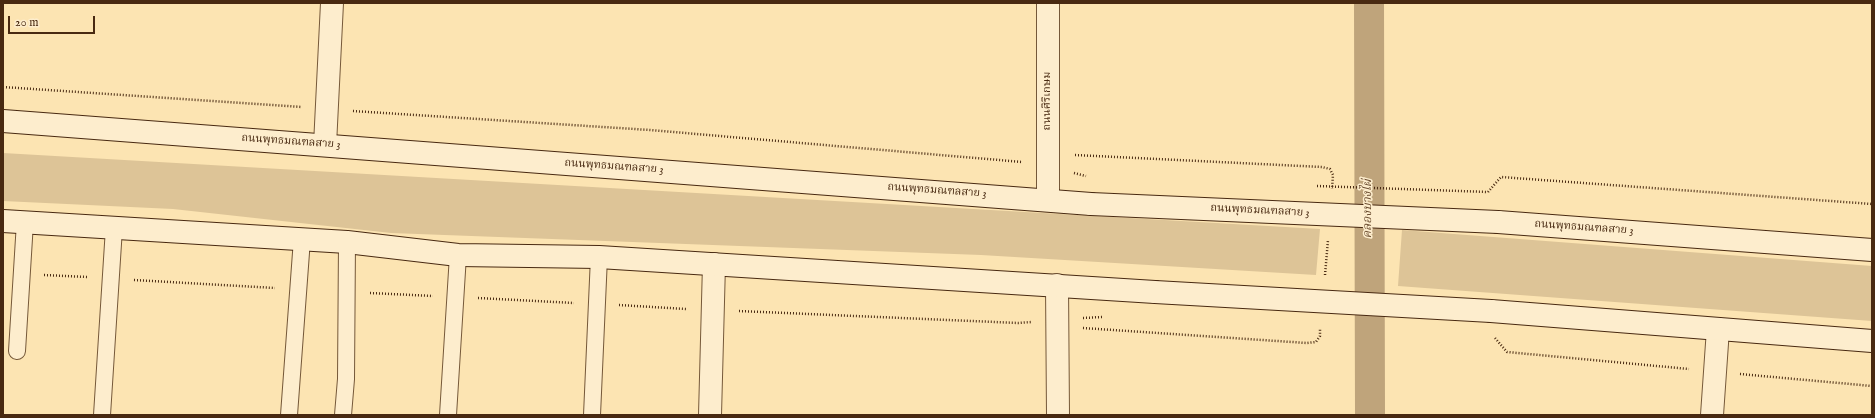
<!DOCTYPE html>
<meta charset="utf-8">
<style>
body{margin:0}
#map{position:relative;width:1875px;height:418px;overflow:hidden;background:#fce4b2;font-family:"IM FELL English",serif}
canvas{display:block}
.frame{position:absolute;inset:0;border:4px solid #482911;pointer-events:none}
.scale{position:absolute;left:8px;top:16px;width:87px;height:18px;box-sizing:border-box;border:2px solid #482911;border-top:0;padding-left:5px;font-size:12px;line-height:14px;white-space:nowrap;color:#482911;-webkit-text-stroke:3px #fdedcd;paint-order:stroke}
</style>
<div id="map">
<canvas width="1875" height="418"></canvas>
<div class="frame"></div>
<div class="scale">20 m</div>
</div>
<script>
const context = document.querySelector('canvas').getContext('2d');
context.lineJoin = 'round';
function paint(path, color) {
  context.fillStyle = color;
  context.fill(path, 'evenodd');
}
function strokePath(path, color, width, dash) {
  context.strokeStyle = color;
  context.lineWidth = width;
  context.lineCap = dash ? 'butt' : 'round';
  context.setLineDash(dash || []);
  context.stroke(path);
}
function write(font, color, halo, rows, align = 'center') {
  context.font = font + ' "IM FELL English","Noto Serif Thai",serif';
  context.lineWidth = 3;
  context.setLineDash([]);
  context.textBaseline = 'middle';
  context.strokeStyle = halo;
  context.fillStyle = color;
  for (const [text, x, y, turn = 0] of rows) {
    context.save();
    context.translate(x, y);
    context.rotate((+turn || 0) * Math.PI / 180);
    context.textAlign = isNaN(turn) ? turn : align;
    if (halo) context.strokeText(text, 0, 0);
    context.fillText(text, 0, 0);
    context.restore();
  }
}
paint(new Path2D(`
 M3,153l1317,76 -4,46 -335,-20 -590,-22 -218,-24 -170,-8z
 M1402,230l470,36v55l-474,-35z`), '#ddc497');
strokePath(new Path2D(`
 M1369,3l1,412`), '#bfa47b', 30);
const lane = new Path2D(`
 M17,351l8,-129
 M102,415l12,-187
 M289,415l13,-176
 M343,415l3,-36 1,-137
 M448,415l10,-160
 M592,415l7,-158`);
const street = new Path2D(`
 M325,145l7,-142
 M1048,199v-196
 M1057,285l1,130
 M710,415l4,-151
 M1712,415l6,-86`);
const secondary = new Path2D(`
 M3,121l1088,83
 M3,221l344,21 111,13 141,2 556,35
 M1498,222l374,28
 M1491,311l381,30`);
strokePath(lane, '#755839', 18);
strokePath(street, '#755839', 24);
strokePath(secondary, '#482911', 24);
strokePath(new Path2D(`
 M3,87l299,20
 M353,111l297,19 372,32
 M1075,155l247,12 8,2 3,6 -1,14
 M1074,173l12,3
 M1488,192l13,-15 371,27
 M44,275l43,2
 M1325,275l3,-35
 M134,280l141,8
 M370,293l63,3
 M478,298l96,5
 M619,305l67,4
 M739,311l279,12 14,-1
 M1083,318l19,-1
 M1083,328l224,15 9,-1 4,-6v-8
 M1495,338l12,14 182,17
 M1740,374l132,12`), '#482911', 2.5, [1, 2]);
strokePath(lane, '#fdedcd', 16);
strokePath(street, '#fdedcd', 22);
strokePath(secondary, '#fdedcd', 22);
const secondaryBridge = new Path2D(`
 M1091,204l407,18
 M1155,292l336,19`);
strokePath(secondaryBridge, '#482911', 24, []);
strokePath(new Path2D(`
 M1317,186l171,6`), '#482911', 2.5, [1, 2]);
strokePath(secondaryBridge, '#fdedcd', 22);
write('11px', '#482911', '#fdedcd', [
 ["ถนนศิริเกษม",1048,101,-90],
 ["ถนนพุทธมณฑลสาย 3",291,142,4],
 ["ถนนพุทธมณฑลสาย 3",614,167,4],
 ["ถนนพุทธมณฑลสาย 3",937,191,4],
 ["ถนนพุทธมณฑลสาย 3",1260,211,3],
 ["ถนนพุทธมณฑลสาย 3",1584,228,4]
]);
write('italic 12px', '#6c4e31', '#fdedcd', [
 ["คลองบางไผ่",1369,209,-90]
]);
</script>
